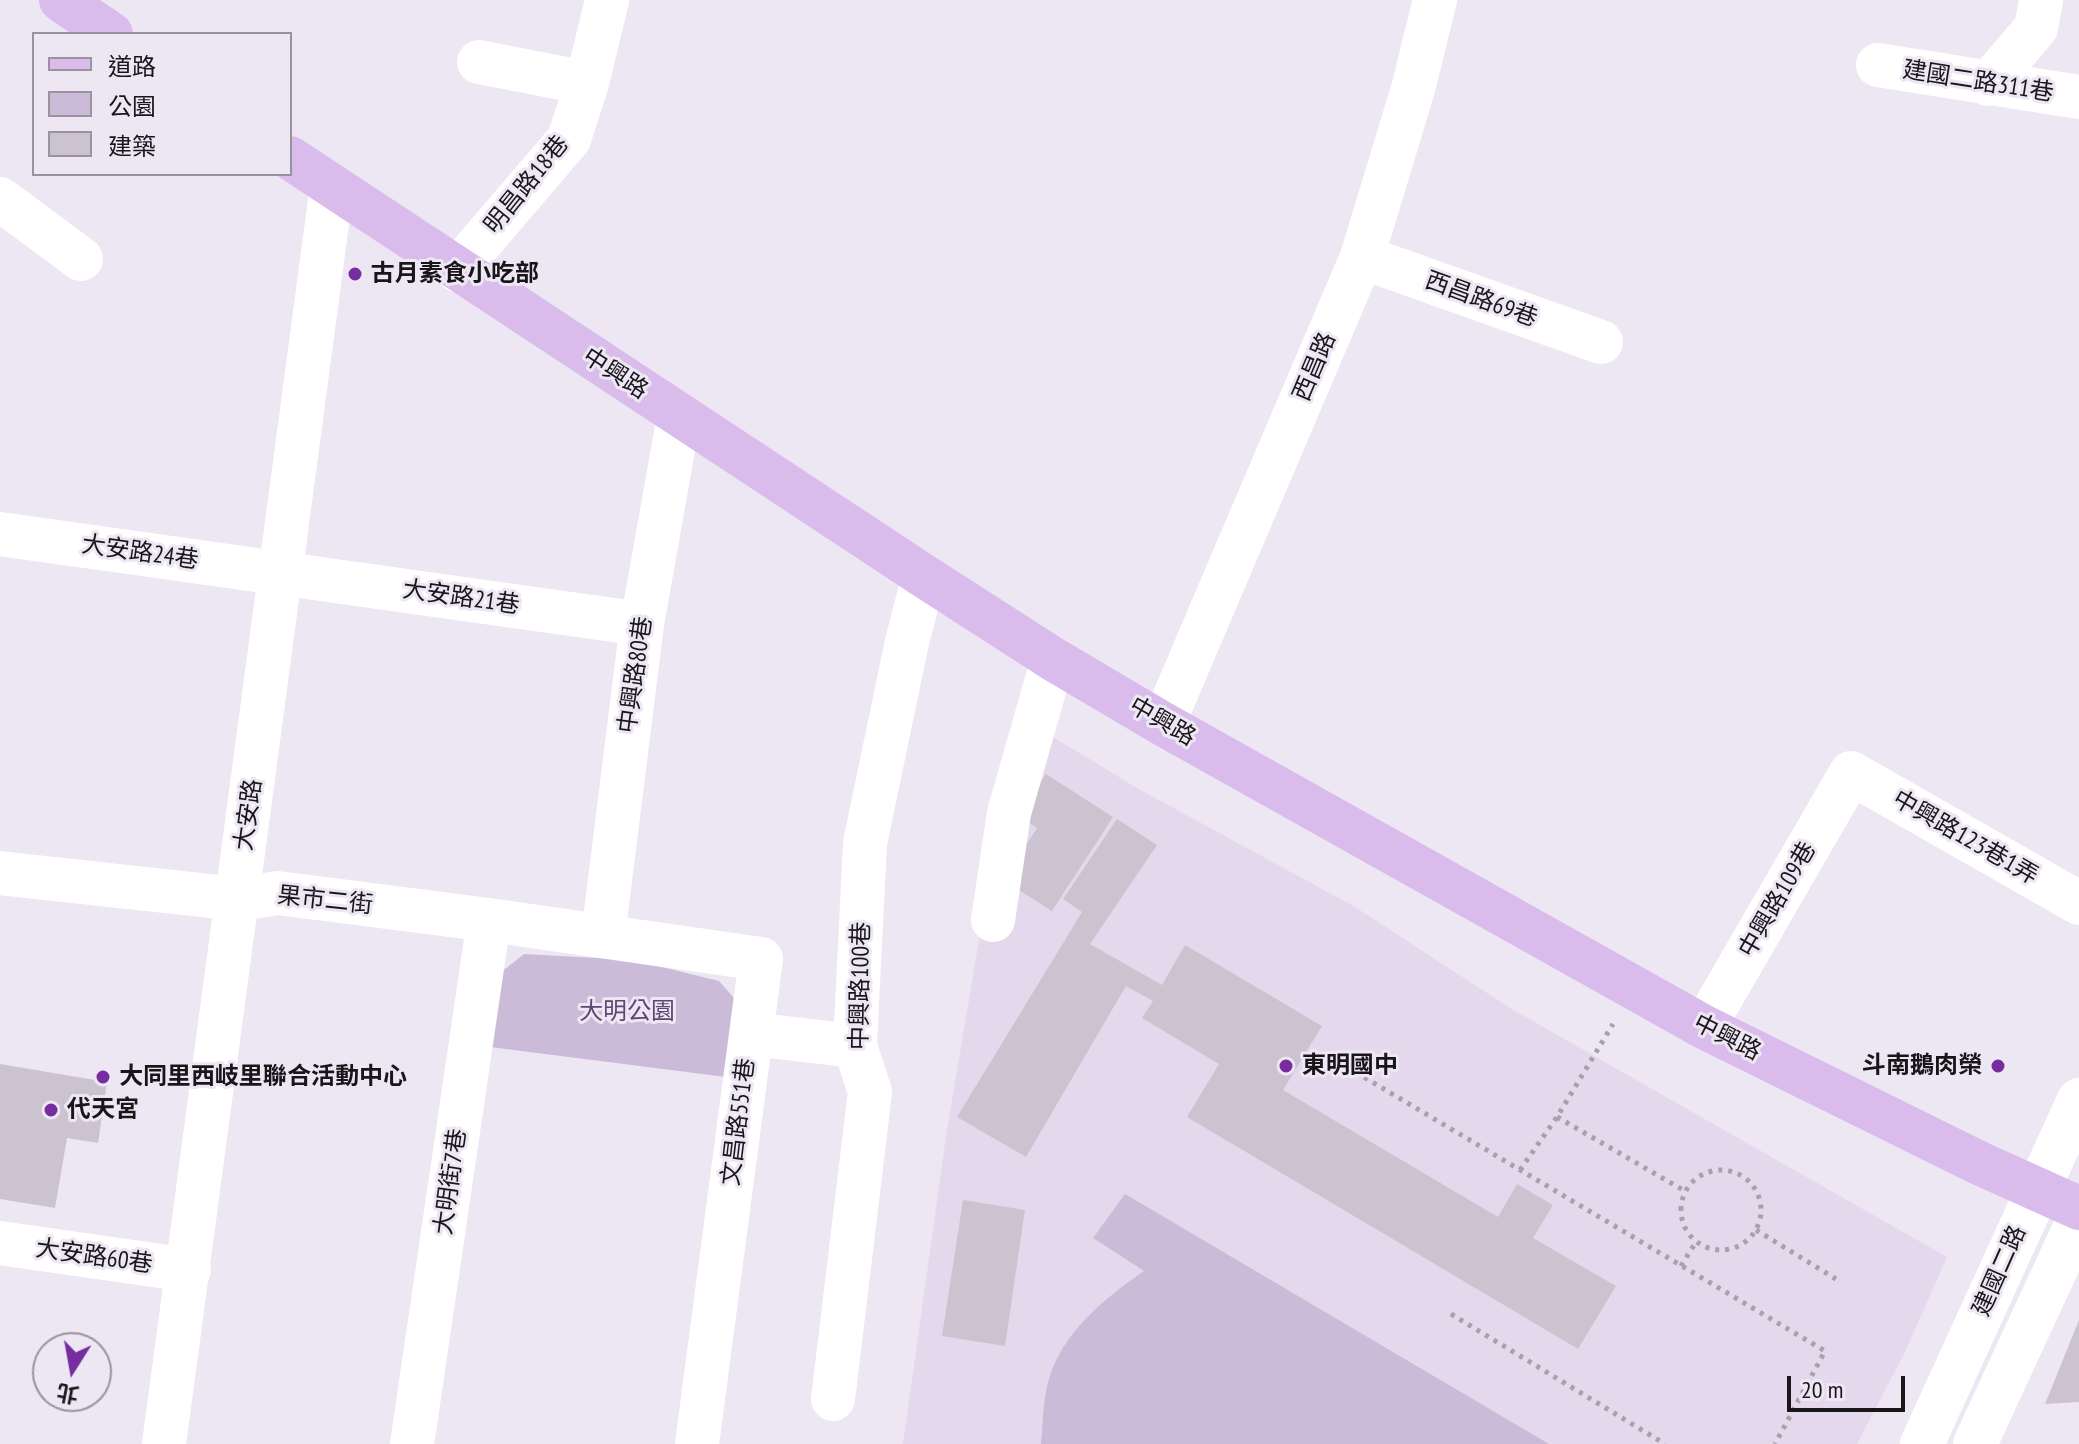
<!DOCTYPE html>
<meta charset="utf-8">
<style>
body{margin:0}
#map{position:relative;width:2079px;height:1444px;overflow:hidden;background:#ede6f3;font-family:"PT Sans Narrow","Noto Sans TC",sans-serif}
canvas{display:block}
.legend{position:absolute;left:32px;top:32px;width:260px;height:144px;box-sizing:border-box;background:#ede6f3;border:2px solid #98939c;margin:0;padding:10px 14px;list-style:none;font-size:24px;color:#19161a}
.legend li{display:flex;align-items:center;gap:16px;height:40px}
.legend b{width:40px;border:2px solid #98939c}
.north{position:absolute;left:32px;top:1332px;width:80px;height:80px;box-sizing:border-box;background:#ede6f3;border:2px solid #98939c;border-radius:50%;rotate:191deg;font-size:22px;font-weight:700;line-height:32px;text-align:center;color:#19161a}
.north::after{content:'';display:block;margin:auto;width:28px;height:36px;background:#772d9f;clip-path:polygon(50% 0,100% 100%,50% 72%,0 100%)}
.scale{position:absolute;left:1787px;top:1376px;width:118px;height:36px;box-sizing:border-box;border:4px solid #19161a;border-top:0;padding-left:10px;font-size:24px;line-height:28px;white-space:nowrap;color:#19161a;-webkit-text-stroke:6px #ede6f3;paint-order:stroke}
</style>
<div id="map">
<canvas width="2079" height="1444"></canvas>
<ul class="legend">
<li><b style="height:10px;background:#d9bcec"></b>道路</li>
<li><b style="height:22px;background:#cbbbd8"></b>公園</li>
<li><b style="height:22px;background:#cbc4d0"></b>建築</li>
</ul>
<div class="north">北</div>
<div class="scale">20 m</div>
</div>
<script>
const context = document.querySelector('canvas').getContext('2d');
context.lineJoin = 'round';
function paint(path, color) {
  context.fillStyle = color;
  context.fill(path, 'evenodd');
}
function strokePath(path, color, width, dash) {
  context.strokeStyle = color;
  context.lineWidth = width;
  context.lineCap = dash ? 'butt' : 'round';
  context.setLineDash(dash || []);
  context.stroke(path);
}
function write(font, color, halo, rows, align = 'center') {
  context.font = font + ' "PT Sans Narrow","Noto Sans TC",sans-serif';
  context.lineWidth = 6;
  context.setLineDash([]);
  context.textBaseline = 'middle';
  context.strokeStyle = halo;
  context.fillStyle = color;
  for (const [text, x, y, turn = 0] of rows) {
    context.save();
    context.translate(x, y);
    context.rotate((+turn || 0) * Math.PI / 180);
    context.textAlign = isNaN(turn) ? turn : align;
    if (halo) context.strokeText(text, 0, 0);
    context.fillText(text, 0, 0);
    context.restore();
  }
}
paint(new Path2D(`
 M1017,715l120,73 218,119 155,101 437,249 -42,95 -48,92h-954l43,-308z`), '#e4d9ec');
paint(new Path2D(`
 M524,954l109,6 86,21 21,24 -6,73 -244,-31 5,-70z
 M1125,1194l424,250h-508c2,-20 2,-43 7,-62 14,-50 56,-83 96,-111l-51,-33z`), '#cbbbd8');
paint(new Path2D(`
 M1046,774l67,43 -61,94 -49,-31 34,-52 -19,-13z
 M1117,819l40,26 -67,99 72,41 23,-40 137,81 -39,64 215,127 19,-33 36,21 -20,33 83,48 -38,63 -391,-232 32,-53 -77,-46 11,-17 -27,-15 -100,171 -69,-40 125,-205 -19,-13z
 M0,1064l107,18 -9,61 -31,-5 -12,70 -55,-9z
 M963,1200l62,10 -20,136 -63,-10z
 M2079,1320v82l-34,2z`), '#cbc4d0');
strokePath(new Path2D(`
 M1330,1057l495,294 -50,93
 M1557,1117l128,74
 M1681 1210a40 40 0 1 1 80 0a40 40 0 1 1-80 0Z
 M1520,1170l37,-53 56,-93
 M1756,1230l80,49
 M1681,1266l15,-24
 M1451,1314l214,130`), '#a7a1ab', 5, [4, 6]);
strokePath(new Path2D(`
 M479,62l108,21
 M1878,65l201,32
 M1988,84l48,-56 5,-28
 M0,199l81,60
 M1362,257l239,85
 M457,270l112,-131 18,-56 20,-83
 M0,534l642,90
 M1163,724l199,-467 51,-168 22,-89
 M0,873l238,26 40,-6 211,27 272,39 -64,485
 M993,920l16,-107 44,-154
 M603,936l39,-312 37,-208
 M1704,1027l147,-254 228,130
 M751,1034l104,12
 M0,1243l189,27
 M833,1399l37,-307 -15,-46 10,-203 42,-201 17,-66
 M164,1444l168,-1258
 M412,1444l77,-524
 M1922,1444l157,-344
 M1975,1444l104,-225`), '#fff', 44);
strokePath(new Path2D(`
 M61,0l50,34
 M290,158l634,418 129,83 110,65 541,303 275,136 100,45`), '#d9bcec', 44);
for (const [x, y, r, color] of [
 [355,274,8,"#772d9f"],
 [1286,1066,8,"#772d9f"],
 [1998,1066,8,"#772d9f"],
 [103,1077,8,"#772d9f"],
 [51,1110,8,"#772d9f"]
]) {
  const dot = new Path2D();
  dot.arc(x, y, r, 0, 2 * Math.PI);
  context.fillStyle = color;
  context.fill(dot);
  strokePath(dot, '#ede6f3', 3);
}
write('24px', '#19161a', '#ede6f3', [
 ["建國二路311巷",1978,82,9],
 ["明昌路18巷",527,185,-51],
 ["西昌路69巷",1481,300,20],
 ["西昌路",1315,367,-67],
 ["中興路",615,374,33],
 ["大安路24巷",140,553,8],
 ["大安路21巷",461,598,8],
 ["中興路80巷",636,675,-82],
 ["中興路",1162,722,30],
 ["大安路",249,815,-82],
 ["中興路123巷1弄",1965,838,30],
 ["中興路109巷",1778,900,-60],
 ["果市二街",325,901,6],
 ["中興路100巷",861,986,-89],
 ["中興路",1727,1038,27],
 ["文昌路551巷",739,1122,-83],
 ["大明街7巷",451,1182,-82],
 ["大安路60巷",94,1257,8],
 ["建國二路",2000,1271,-66]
]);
write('bold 24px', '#19161a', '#ede6f3', [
 ["古月素食小吃部",371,274],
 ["東明國中",1302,1066],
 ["斗南鵝肉榮",1982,1066,"right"],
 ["大同里西岐里聯合活動中心",119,1077],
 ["代天宮",67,1110]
], 'left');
write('24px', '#624576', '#ede6f3', [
 ["大明公園",627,1012]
]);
</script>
